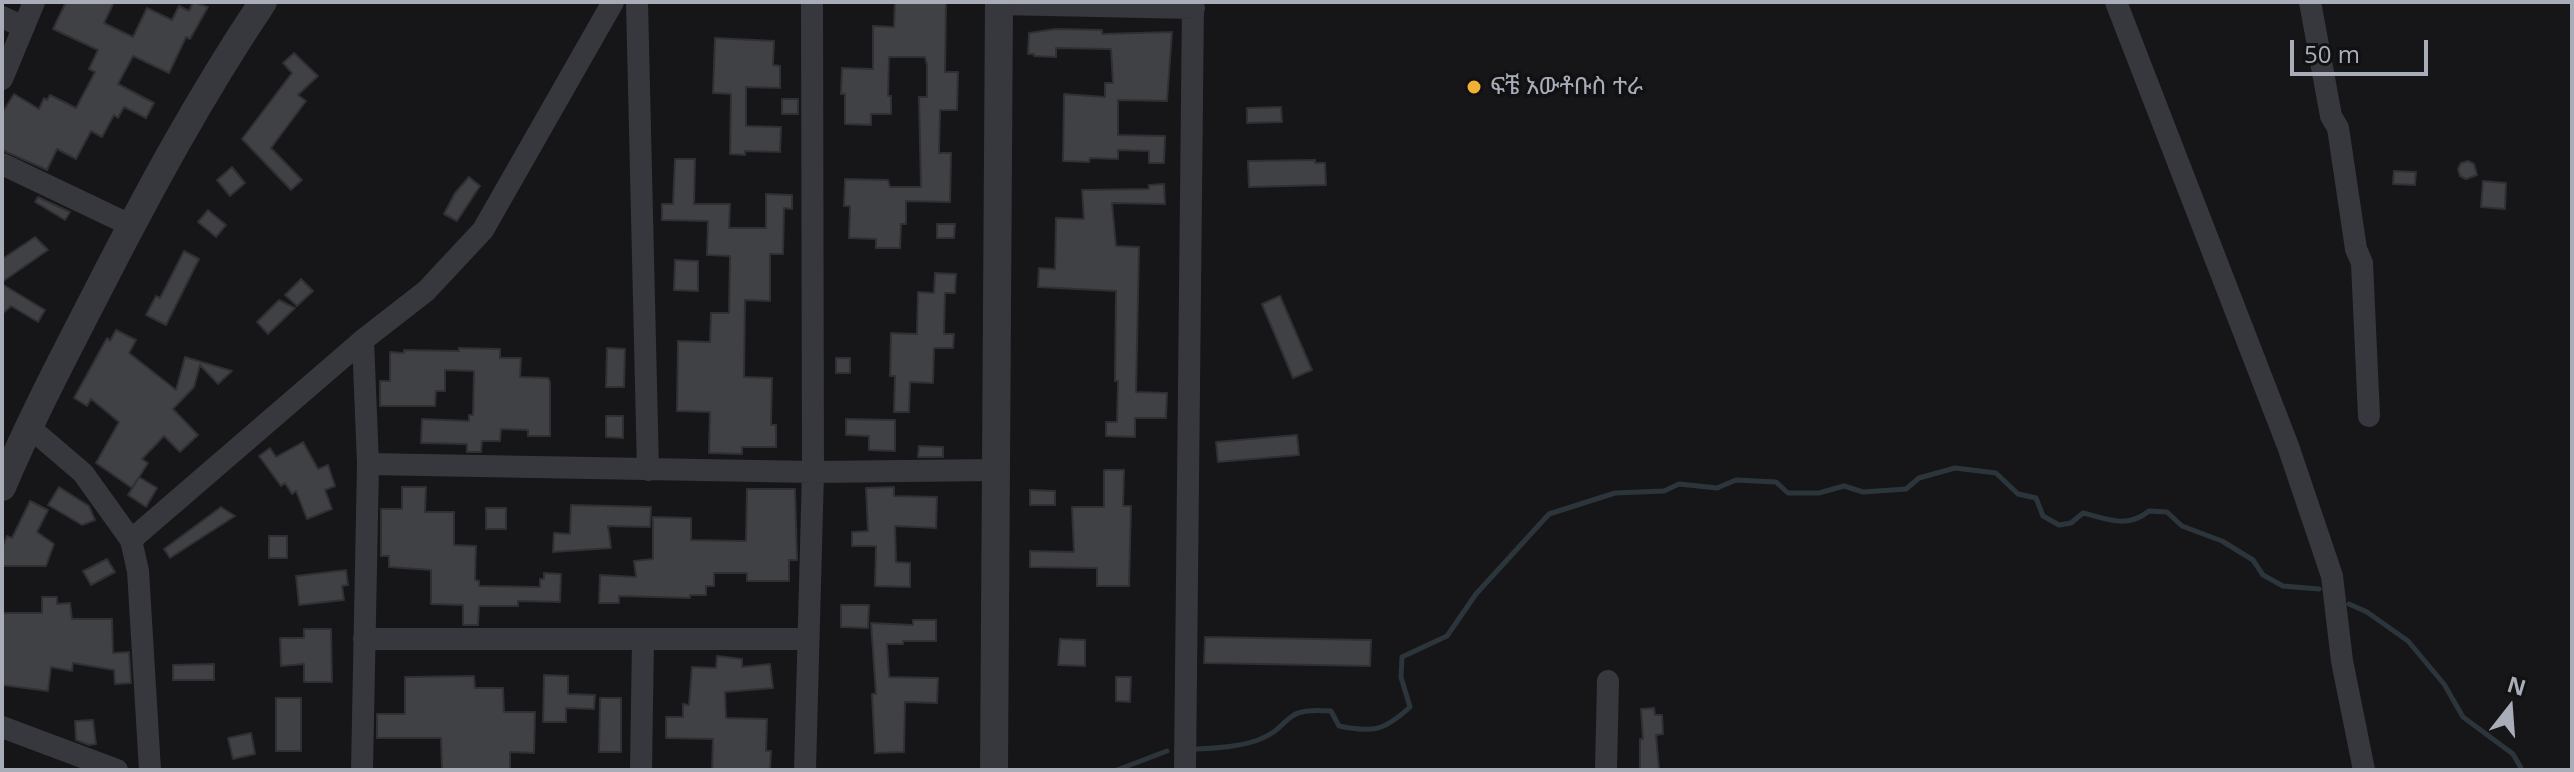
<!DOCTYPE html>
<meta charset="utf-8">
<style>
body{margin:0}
#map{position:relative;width:2574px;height:772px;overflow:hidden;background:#161618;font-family:"Open Sans",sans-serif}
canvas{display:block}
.frame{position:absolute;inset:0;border:4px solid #a8adb8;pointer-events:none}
.north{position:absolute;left:2470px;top:668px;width:80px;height:80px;-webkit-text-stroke:6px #111113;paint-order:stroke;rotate:17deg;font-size:22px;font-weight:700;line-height:32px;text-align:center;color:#a8adb8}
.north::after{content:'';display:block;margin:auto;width:28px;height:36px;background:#a8adb8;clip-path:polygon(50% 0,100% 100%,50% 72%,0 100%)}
.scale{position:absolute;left:2290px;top:40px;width:138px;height:36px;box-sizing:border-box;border:4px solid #a8adb8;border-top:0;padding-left:10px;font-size:24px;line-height:28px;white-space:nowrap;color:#a8adb8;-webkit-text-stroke:6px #111113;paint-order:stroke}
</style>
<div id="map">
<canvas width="2574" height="772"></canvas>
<div class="frame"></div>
<div class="north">N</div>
<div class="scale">50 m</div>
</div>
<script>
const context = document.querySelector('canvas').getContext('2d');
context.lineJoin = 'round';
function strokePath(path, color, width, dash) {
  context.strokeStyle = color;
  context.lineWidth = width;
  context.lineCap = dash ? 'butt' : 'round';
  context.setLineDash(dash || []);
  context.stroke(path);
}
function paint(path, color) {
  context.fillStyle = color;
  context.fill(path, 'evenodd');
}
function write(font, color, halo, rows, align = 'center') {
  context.font = font + ' "Open Sans","Noto Sans Ethiopic",sans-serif';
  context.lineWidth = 7;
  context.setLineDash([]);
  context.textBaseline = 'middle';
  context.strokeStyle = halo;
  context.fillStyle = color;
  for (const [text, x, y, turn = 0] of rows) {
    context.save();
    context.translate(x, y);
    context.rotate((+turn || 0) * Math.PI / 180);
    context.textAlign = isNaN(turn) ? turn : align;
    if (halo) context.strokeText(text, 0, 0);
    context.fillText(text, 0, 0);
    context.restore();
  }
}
strokePath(new Path2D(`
 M2349,604l18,8 41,29 36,43 19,33 50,37 9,16
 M1195,749c21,-1 44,-2 63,-9 37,-14 20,-33 73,-29l8,15c34,7 45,5 71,-19l-9,-30 1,-20 45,-21 29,-42 73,-80 66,-21 49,-2 15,-7 38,4 19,-8 40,2 12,11h31l25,-7 19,6 43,-3 13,-11 36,-10 41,5 22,21 18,4 7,18 16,9 12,-2 12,-10c25,6 44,16 66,-2l18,1 15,14 40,15 31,19 10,15 20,11 36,3
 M1117,770l50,-19`), '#2c353c', 5);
const building = new Path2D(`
 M66,2h48l-10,21 29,14 14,-29 25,12 7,-14 10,5 4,-9 15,5 -18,32 -4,-2 -17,36 -36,-17 -15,28 36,19 -8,15 -22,-11 -6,11 -4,-3 -12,22 -11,-6 -15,28 -19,-10 -10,21 -45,-20v-37l12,-19 25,15 5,-11 3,2 3,-5 26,13 19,-36 -6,-3 9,-19 -45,-21z
 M895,2h51l-1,70h13l-1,38h-17l-1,43h12l-1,49 -44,-1v23h-5l-1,24h-24v-9l-27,-1 1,-32h-6l1,-27 43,1 2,7h31l-2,-90h8v-32l-2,-8h-36l-1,39h3v18h-20v11l-26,-1v-30h-4l1,-26 31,1v-43l21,1z
 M1056,29l46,1v4l70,-2 -5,69 -49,-1v35l47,1 -1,27h-15v-12l-31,-1v9l-28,-1 -1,4 -26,-1 1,-67 41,3v-14h8l-2,-34 -55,-1v9l-22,-1v-2h-6l1,-21z
 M715,38l59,3 -1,24 7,1v22l-34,-1v39l35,1 -1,25 -35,-1v4l-15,-1 1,-60 -18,-1z
 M294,53l24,23 -20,19 8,6 -35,47 31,32 -11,10 -49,-51 50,-66 -9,-10z
 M782,99h16v15h-16z
 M1281,107l1,15 -35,1v-15z
 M675,159h20l-1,45h36l-1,24h37v-34l26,1v14l-8,-1 -1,46h-13v47l-25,-1 -1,77 28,1 -1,47h5v22h-34v7l-33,-1 1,-41 -33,-1 1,-70 32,1 1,-29h18l1,-57 -23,-1 1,-34 -46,-1v-16h11z
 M1315,160v3h10l1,22 -77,2 -1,-26z
 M2468,161l6,3 3,11 -11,4 -6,-3 -2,-7 3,-6z
 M232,167l13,16 -15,13 -13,-16z
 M2394,171l22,1 -1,13 -22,-1z
 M469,177l11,9 -23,35 -13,-7 11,-21z
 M2483,181l23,2 -1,26 -24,-2z
 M1164,184l1,20 -53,-1 4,43 23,1 -3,145 31,1 -1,25h-31v19l-29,-1v-14h11l1,-41h-3l1,-90 -78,-4 1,-19 16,1 1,-51 28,1 -2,-29 67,-1v-4z
 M38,197l32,15 -5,8 -30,-18z
 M208,210l18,15 -10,12 -18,-15z
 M937,224h18l-1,14h-17z
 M35,237l13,13 -46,32v-23z
 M184,251l15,8 -33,66 -20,-10 10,-19 4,2z
 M675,260l23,1v30l-24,-1z
 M935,273l21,1 -1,19h-10l-1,41h10l-1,14h-19l-1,35 -23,-1 -1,30h-15l1,-36h-5l1,-43 26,1 1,-42 16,1z
 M301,279l12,12 -16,15 -12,-11z
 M2,284l43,26 -7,12 -27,-16 -9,8z
 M1280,296l32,74 -19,8 -31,-74z
 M279,300l16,8 -27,26 -11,-12z
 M116,330l20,10 -7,13 47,37 9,-33 47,14 -14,13 -18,-19 -6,22 -21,22 25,26 -18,17 -16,-16 -22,23 6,4 -16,25 -36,-25 23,-41 -28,-23 -4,7 -13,-8 33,-60 3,3z
 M459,348l41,1v9h21l-1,19 28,1 2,4v54h-22v-6l-27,-1 -1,12h-18l-1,11h-14v-8l-46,-1 1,-24 47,2v-6h4l1,-44 -29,-1v21h-9l-1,15h-55v-25h10v-29l14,1v-3l55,1z
 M607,348l18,1 -1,38h-18z
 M836,358h14v15h-14z
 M606,416h17v22l-17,-1z
 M846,419l49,1v31l-26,-1v-14l-23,-1z
 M1297,435l2,20 -81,7 -2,-20z
 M303,442l15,27 10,-4 7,21 -10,4 7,19 -25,10 -11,-28 -4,3 -7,-11 -4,3 -22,-30 11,-8 6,9z
 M919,446l24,1v10h-25z
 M1104,470h20l-1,36h8l-2,80h-32v-18l-67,-1v-16l44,1 -2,-45h32z
 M139,477l18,11 -11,19 -18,-12z
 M59,487l30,19 6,14 -13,5 -34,-20z
 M402,487h24l-1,25h29v33l22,1 -1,34 4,1v5l61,1v-8h4v-6l17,1 -1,28 -42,-1v5h-39l-1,19h-15v-20l-32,-1v-34l-42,-3v-11h-8v-47h21z
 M894,487v9l43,1 -1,31 -41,-2 1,36 14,1v24l-35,-1 1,-40h-24v-14l16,-1 -2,-43z
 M747,489h48l2,71h-8v21h-42v-8h-33v13h-8v9h-16v3l-71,-2v7h-20l1,-28 36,2 -2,-16 19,-2v-42l38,1v22l55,1z
 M1030,490l25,1v14h-25z
 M30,501l18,9 -11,22 17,12 -8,22h-44v-18l5,-12 5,2z
 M571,505l80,2 -1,20 -42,-1 3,22 -58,4 1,-19 16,1z
 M221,507l14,9 -65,42 -6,-9z
 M486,508h20v21h-20z
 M269,536h18v22h-18z
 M107,559l8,13 -24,13 -8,-14z
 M346,570l2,15 -6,1 2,14 -45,5 -3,-29z
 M42,597h15v7l13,-1 2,16h40l1,34 16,-1 2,31 -16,1 -1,-14 -41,-7 -1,8 -21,-4 -3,24 -46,-6v-72h40z
 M841,605h28l-1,23 -27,-1z
 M913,620h23v21h-33v3h-16l2,33 49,1 -1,25 -32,-1 -1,50 -29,1 -3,-59h4l-5,-71 42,2z
 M304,629h27l1,53h-28v-18l-23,2 -1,-28h24z
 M1205,637l166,3 -1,26 -166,-3z
 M1060,639l25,1v26l-27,-1z
 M717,656l25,3v8l28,-3 3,24 -48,4 1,26 41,1 -1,32h5l-1,19h-58l1,-31 -47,-1v-21h17v-13l6,1 3,-38 24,1z
 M214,664v16h-41v-15z
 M544,675l24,1v18l27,1 -1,14 -28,-1v14h-23z
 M474,676l1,12h28l1,24h31l-1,41 -24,-1v18h-68l-1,-32h-64v-24h28v-37z
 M1116,677h15l-1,25 -14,-1z
 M276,698h25v53h-25z
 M600,698h21v54h-22z
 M1654,708l1,7h7l1,19 -7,1 3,35h-19v-31h3l-2,-30z
 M93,720l3,24 -7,1 -13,-5 -1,-19z
 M251,733l4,21 -22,5 -5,-21z`);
paint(building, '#404145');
strokePath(building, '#303034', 2);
strokePath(new Path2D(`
 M637,2l11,468
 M2116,2l172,444 44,130 10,85 22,109
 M2310,2l21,114 7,12 18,121 6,14 7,153
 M999,4l195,4
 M2,17l22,10
 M2,79l32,-77
 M2,164l128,61
 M28,426l55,47 48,67 7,31 12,199
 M368,464l445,8 183,-2
 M131,540l232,-200 63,-49 57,-61 130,-228
 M364,639h444
 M2,727l115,43
 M362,770l6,-306 -5,-124
 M641,770l2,-131
 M805,770l8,-298 -1,-470
 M1185,770l8,-768
 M1606,770l2,-89`), '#37383d', 22);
strokePath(new Path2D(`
 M2,487c28,-66 61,-129 94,-193 51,-100 104,-198 167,-292
 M994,770l5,-768`), '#37383d', 28);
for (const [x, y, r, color] of [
 [1474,87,8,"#f2b134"]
]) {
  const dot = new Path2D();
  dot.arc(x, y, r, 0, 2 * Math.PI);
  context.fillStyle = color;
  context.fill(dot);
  strokePath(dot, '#111113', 3);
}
write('24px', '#a8adb8', '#111113', [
 ["ፍቼ አውቶቡስ ተራ",1490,87]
], 'left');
</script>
